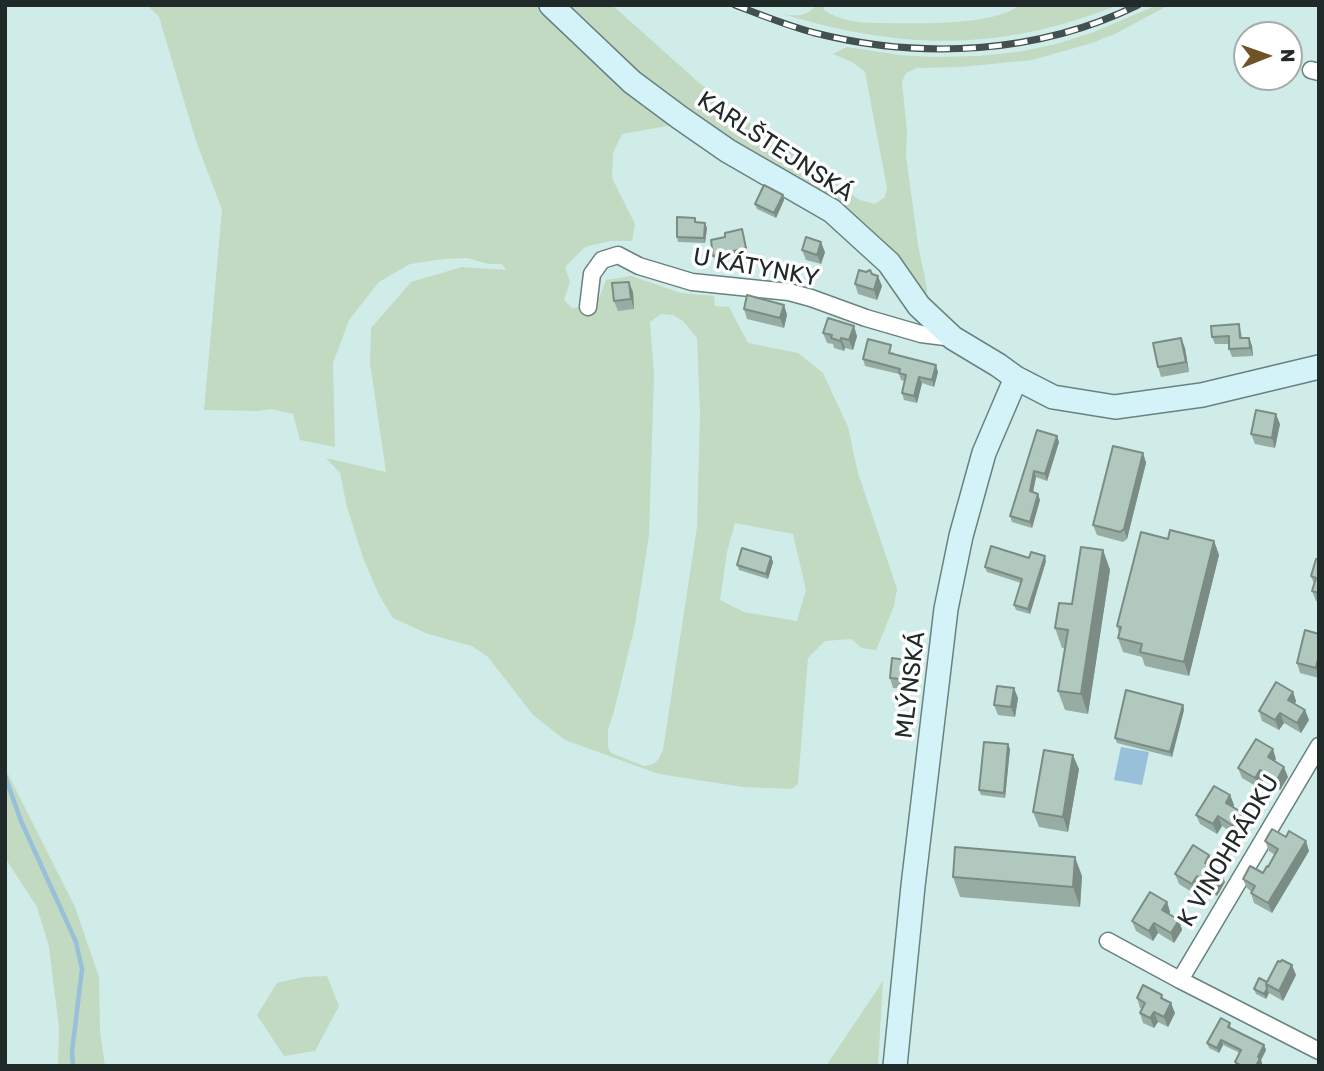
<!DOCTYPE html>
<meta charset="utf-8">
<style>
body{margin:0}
#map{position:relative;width:1324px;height:1071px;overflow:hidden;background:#cfece9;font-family:Rubik,sans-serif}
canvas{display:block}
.frame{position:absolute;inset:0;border:7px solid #202a29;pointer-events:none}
.north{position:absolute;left:1233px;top:21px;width:70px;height:70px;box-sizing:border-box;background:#fff;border:2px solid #a6aaa9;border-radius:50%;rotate:89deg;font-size:19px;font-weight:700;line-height:28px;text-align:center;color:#202a29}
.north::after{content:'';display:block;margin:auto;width:24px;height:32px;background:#705427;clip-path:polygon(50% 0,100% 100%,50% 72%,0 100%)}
</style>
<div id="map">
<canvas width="1324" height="1071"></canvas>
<div class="frame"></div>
<div class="north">N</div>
</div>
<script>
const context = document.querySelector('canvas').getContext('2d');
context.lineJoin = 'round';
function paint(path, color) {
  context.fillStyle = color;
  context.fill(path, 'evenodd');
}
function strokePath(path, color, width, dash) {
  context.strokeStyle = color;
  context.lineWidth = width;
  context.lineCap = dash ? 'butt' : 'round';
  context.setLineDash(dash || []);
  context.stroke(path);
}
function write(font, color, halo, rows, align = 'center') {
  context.font = font + ' Rubik,sans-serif';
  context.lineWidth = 7;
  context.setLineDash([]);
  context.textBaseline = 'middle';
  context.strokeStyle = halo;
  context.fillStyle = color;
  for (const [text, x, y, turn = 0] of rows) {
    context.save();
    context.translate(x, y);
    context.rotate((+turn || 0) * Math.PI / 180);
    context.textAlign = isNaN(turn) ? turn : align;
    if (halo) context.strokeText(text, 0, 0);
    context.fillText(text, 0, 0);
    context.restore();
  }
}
paint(new Path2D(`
 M147,5h391l89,84 46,36 -51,9 -9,19 -1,25 23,46 -3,17h-22l-25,6 -20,20 5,15 -6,18 8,8 24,-2 10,-26 25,-4 50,17 33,3 1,10 14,1 19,36 50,10 25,20 25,54 10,46 39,116 -3,17 -18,44 -14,-2 -11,-9 -26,2 -17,17 -10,126 -6,5 -49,-2 -71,-11 -16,-3 -91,-33 -32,-25 -45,-58 -16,-11 -44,-12 -35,-16 -14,-23 -16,-37 -16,-51 -7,-34 -14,-15 60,14 -16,-109 1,-35 40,-46 51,-15 44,3 -4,-6h-13l-22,-6 -23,1 -34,5 -31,18 -30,38 -16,43 2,84 -35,-7 -7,-26 -22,-5 -12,2 -55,-1 18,-200 -26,-69 -37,-124zM661,314l12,1 10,6 14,17 3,76 -3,113 -34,223 -5,10 -5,4 -9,2 -33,-13 -3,-6v-17l6,-19 21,-86 14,-90 5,-160 -4,-53zM735,523l58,11 13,56 -9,31 -53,-9 -24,-12 7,-48z
 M564,5h48l84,75 46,38 118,82 15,4 10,-7 2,-9 -22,-116 -13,-10 -19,-8 14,-7 52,8 33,2 46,-1 40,-4 38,-8 38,-12 63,-27h12l-54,29 -26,10 -57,16 -71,7 -44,1 -11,5 -4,9 5,49 -1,24 12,90 9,43 -1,12 -193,-157 -95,-68z
 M817,5h7v5c15,10 34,13 51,13 37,0 117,4 145,-18h98c-120,48 -219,45 -342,7 16,5 29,6 41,-7z
 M5,768l70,139 24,70 1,54 5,35h-47l1,-38 -10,-81 -12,-40 -28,-43 -4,-7z
 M327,976l12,30 -24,45 -31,5 -27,-41 20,-32 26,-6z
 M883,981l-5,85h-52z`), '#c2dac2');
paint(new Path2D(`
 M1121,747l28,5 -7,33 -28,-5z`), '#98c0d9');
strokePath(new Path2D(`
 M5,776l16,45 55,121 6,27 -10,83 1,14`), '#98c0d9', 4.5);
const street = new Path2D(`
 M1311,70l8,2
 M588,307l4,-33 10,-14 16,-5 21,11 53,16 97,10 22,6 55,20 55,16 32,4
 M1108,941l72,39 139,71
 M1180,980l139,-234`);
const secondary = new Path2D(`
 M551,5l81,77 47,35 49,34 104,60 57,52 30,43 34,32 45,27 18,13 37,19 62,10 87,-12 117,-28
 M895,1066l18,-180 33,-277 15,-73 23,-83 32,-75`);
strokePath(street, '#688280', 19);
strokePath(secondary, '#688280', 26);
strokePath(street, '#fff', 16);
strokePath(secondary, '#d3f3f9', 23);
const rail = new Path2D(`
 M735,5c26,10 53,21 80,28 107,27 223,21 323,-28`);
strokePath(rail, '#42504f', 7);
strokePath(rail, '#fff', 4.5, [13]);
paint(new Path2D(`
 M783,195l1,5 -8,18 -19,-9 -2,-5z
 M707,228l-2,15 -27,-1 -1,-5z
 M742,229l6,24 -33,8 -2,-5 12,-19z
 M802,250l23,2 -4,12 -15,-4z
 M866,272l6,2 10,12 -5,14 -19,-6 -3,-10z
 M633,292l1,17 -16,2 -4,-10z
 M784,305l3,10 -3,13 -37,-9 -3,-10z
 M1239,324l2,8 1,6h7l3,8 1,10 -21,1 -3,-8v-5h-14l-3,-7z
 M823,333l34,3 -4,14 -8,-2 -1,3 -10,-3 -1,-4 -6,-1z
 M1181,338l4,10 4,24 -28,5 -3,-10z
 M894,352l-1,2 45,18 -4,15 -12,-4 -5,20 -13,-3 -2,-7 3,-12 -4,-1 -2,-6 -34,-8 -2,-7z
 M1280,424l-5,24 -20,-4 -4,-10z
 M1037,430l20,6 2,6 -12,39 -11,-4 -3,15 7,8 -8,28 -20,-6 -2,-6z
 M1143,453l3,10 -19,76 -4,3 -26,-7 -4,-10z
 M1168,539l46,2 5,14 -30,121 -44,-10 -3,-9 -19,-5 -5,-14 1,-5 -2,-7z
 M1103,550l7,20 -22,144 -23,-4 -7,-19 7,-43h-3l-7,-20 17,-24z
 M771,557l2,5 -5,17 -29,-9 -2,-5z
 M1029,558l17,3 -16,53 -14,-4 -2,-5 7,-22 -34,-11 -2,-5z
 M1319,559v43l-3,-1 -4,-10 2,-7 -3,-8z
 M1319,634v44l-19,-5 -3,-10z
 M917,671l-2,19 -22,-2 -3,-10z
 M1293,692l3,9 -1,3 10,6 4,10 -8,13 -17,-10 -5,7 -17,-9 -3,-10z
 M1018,698l-3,19 -17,-2 -4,-10z
 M1183,705l1,5 -12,47 -55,-14 -2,-5z
 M1008,744l2,5 -5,49 -24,-3 -2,-5z
 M1276,759l-1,2 13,16 -8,13 -17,-10 -4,8 -17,-10 -4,-10z
 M1079,769l-11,63 -29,-5 -6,-15z
 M1230,795l4,10 -1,2 13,16 -8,14 -16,-11 -5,8 -17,-10 -4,-9z
 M1265,841l44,10 -37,62 -18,-10 -3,-10 1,-1 -5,-4 -4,-9 20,-6 5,-6 7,-12 -6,-4z
 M1209,855l4,9 -1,3 13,15 -8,14 -17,-10 -5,8 -16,-10 -4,-10z
 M1082,876l-2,31 -120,-10 -7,-20z
 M1167,902l3,10 -1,2 10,6 3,10 -8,13 -16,-10 -5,8 -17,-10 -4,-10z
 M1296,975l-13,26 -14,-8 -3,6 -10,-5 -2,-5 13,-7z
 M1162,995l2,5 11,13 -7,14 -10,-5 -4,6 -11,-5 -3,-10 2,-4 -2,-1 -3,-10z
 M1230,1023l1,6 33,16 2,5 -5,10 1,3 -1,3h-25l-1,-4 5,-9 -17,-8 -4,8 -10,-5 -2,-5z`), '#97aca3');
paint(new Path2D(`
 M783,195l1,5 -8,18 -2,-5z
 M705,223l2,5 -2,15 -1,-5z
 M821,242l4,10 -4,12 -4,-9z
 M878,276l4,10 -5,14 -3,-10z
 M629,282l4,10 1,17 -3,-10z
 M784,305l3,10 -3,13 -4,-10z
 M854,326l3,10 -4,14 -4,-10z
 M841,338l4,10 -1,3 -4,-10z
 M1181,338l4,10 4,24 -3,-10z
 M1249,338l3,8 1,10 -3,-8z
 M936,365l2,7 -4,15 -2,-7z
 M919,377l3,6 -5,20 -3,-7z
 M1276,414l4,10 -5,24 -3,-10z
 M1057,436l2,6 -12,39 -2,-7z
 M1143,453l3,10 -19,76 -3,-10z
 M1034,471l2,6 -4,20 -2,-6z
 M1038,494l2,6 -8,28 -2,-6z
 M1214,541l5,14 -30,121 -5,-14z
 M1103,550l7,20 -22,144 -7,-20z
 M1045,556l1,5 -16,53 -2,-5z
 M771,557l2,5 -5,17 -2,-5z
 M1318,659l1,2v16l-3,-9z
 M913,661l4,10 -2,19 -4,-10z
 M1014,688l4,10 -3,19 -4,-10z
 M1293,692l3,9 -4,8 -4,-9z
 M1183,705l1,5 -12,47 -2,-5z
 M1305,710l4,10 -8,13 -4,-10z
 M1280,713l4,10 -5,7 -4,-10z
 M1008,744l2,5 -5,49 -1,-5z
 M1273,749l3,10 -5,8 -3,-10z
 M1073,755l6,14 -11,63 -5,-15z
 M1284,767l4,10 -8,13 -3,-10z
 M1260,770l3,10 -4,8 -4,-10z
 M1230,795l4,10 -4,8 -4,-10z
 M1243,813l3,10 -8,14 -3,-10z
 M1218,816l4,10 -5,8 -4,-10z
 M1306,841l3,10 -37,62 -4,-10z
 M1209,855l4,9 -5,8 -3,-9z
 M1075,857l7,19 -2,31 -7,-20z
 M1221,873l4,9 -8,14 -4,-10z
 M1197,876l3,10 -5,8 -3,-10z
 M1167,902l3,10 -4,8 -4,-10z
 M1179,920l3,10 -8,13 -3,-10z
 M1154,923l4,10 -5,8 -4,-10z
 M1292,965l4,10 -13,26 -4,-10z
 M1267,989l2,4 -3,6 -2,-5z
 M1171,1003l4,10 -7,14 -4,-10z
 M1154,1012l4,10 -4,6 -4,-10z
 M1221,1040l2,5 -4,8 -2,-5z
 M1264,1045l2,5 -5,10 1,3 -1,3h-5l2,-9z`), '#7b8c85');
const building = new Path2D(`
 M764,185l19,10 -9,18 -19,-9z
 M677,217l18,1v4l10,1 -1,15 -27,-1z
 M742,229l4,19 -33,8 -2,-16 14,-3v-4z
 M806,237l15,5 -4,13 -15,-5z
 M859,270l7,2 4,-2 2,4 6,2 -4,14 -19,-6z
 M629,282l2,17 -17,2 -2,-18z
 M747,295l37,10 -4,13 -36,-9z
 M828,318l26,8 -5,14 -8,-2 -1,3 -9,-3 1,-3 -9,-2z
 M1239,324l1,14h9l1,10 -21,1v-13l-17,1 -1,-11z
 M1181,338l5,24 -28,5 -5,-24z
 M868,339l23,6 -2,8 47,12 -4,15 -13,-3 -5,19 -12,-3 4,-18 -7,-2 1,-4 -37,-10z
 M1256,410l20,4 -4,24 -21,-4z
 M1037,430l20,6 -12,38 -11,-3 -4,20 8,3 -8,28 -20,-6z
 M1113,446l30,7 -19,76 -4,3 -27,-7z
 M1170,530l44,11 -30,121 -44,-10 2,-8 -24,-6 3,-11 -4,-1 24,-94 27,7z
 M991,546l38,12 2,-6 14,4 -17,53 -14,-4 8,-26 -37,-12z
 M1081,547l22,3 -22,144 -23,-3 10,-61 -13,-2 4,-25 13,1z
 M742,548l29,9 -5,17 -29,-9z
 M1316,559h3v34l-7,-2 4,-13 -5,-2z
 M1305,630l14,4v25h-1l-2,9 -19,-5z
 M892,658l21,3 -2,19 -21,-2z
 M1276,682l17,10 -5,8 17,10 -8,13 -17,-10 -5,7 -16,-9z
 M997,686l17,2 -3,19 -17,-2z
 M1126,690l57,15 -13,47 -55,-14z
 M1256,739l17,10 -5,8 16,10 -7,13 -17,-10 -5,8 -17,-10z
 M984,742l24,2 -4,49 -25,-3z
 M1044,750l29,5 -10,62 -30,-5z
 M1214,786l16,9 -4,8 17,10 -8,14 -17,-11 -5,8 -17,-9z
 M1272,829l14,8 3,-6 17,10 -38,62 -17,-10 4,-7 -12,-7 7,-13 13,7 4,-7 1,1 10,-18 -13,-8z
 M1193,845l16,10 -4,8 16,10 -8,13 -16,-10 -5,8 -17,-10z
 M955,847l120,10 -2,30 -120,-10z
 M1150,892l17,10 -5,8 17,10 -8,13 -17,-10 -5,8 -17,-10z
 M1282,960l10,5 -13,26 -13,-7 12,-23 2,1z
 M1259,978l8,4 -1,2 1,5 -3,5 -10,-5z
 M1143,985l19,10 -1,3 10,5 -7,14 -10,-5 -4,6 -10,-5 5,-10 -8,-5z
 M1221,1018l9,5 -2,4 36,18 -6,12 2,1 -4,8h-14l-7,-4 6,-12 -20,-10 -4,8 -10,-5z`);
paint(building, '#b0c8be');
strokePath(building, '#7b8c85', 2);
write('24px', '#202a29', '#fff', [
 ["KARLŠTEJNSKÁ",775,147,33],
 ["U KÁTYNKY",756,268,10],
 ["MLÝNSKÁ",911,685,-83],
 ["K VINOHRÁDKU",1229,851,-59]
]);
</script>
